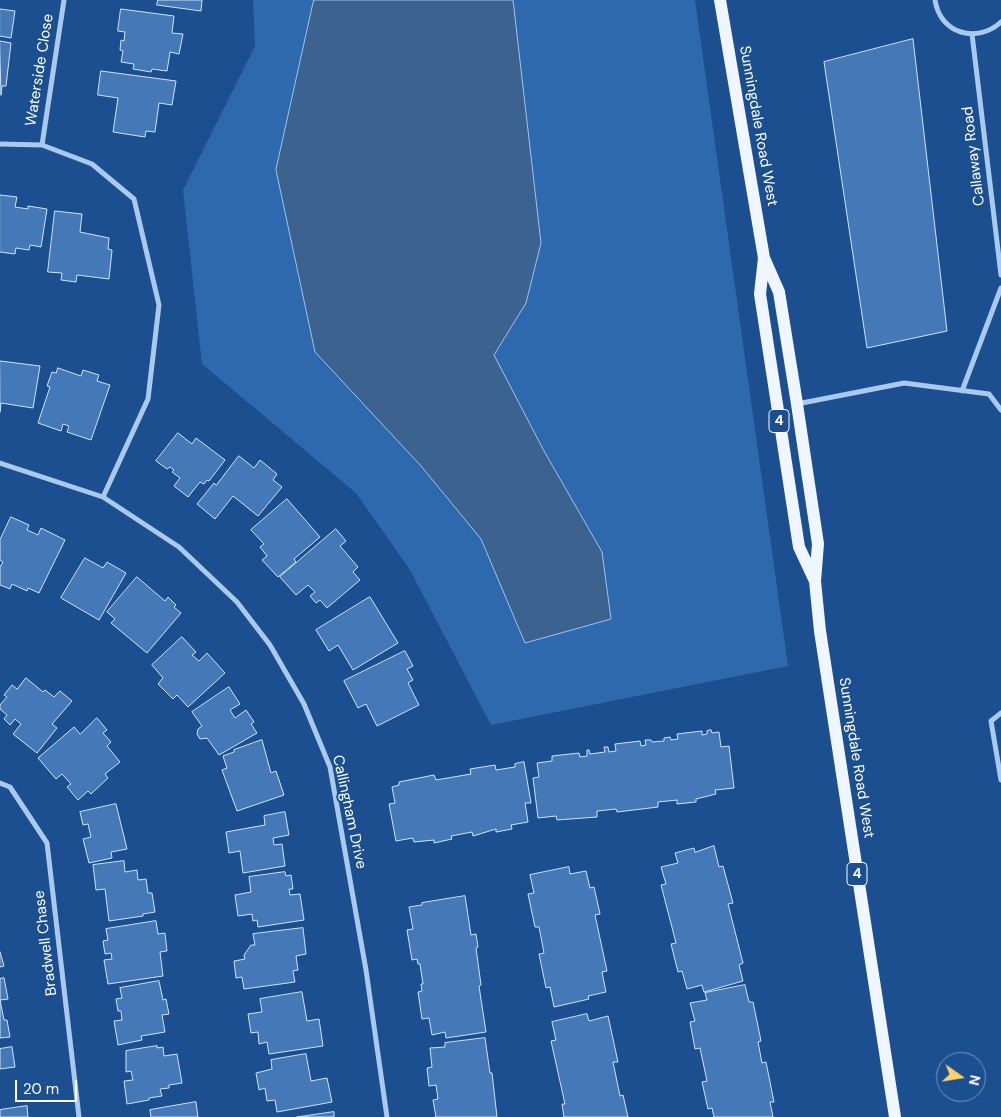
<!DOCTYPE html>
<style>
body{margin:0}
#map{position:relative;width:1001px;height:1117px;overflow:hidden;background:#1b4f8f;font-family:"DM Sans",sans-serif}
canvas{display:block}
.north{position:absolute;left:936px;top:1052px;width:50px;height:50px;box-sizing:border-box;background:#1b4f8f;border:1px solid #7695bc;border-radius:50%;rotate:103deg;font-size:14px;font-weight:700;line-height:20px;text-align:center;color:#fff}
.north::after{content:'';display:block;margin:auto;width:18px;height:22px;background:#ffd166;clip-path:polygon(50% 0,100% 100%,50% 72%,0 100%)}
.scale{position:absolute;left:15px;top:1080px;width:62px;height:22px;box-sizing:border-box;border:2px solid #fff;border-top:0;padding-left:6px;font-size:15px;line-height:18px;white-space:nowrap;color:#fff;-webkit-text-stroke:4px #1b4f8f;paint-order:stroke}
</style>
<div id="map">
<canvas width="1001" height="1117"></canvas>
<div class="north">N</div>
<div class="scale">20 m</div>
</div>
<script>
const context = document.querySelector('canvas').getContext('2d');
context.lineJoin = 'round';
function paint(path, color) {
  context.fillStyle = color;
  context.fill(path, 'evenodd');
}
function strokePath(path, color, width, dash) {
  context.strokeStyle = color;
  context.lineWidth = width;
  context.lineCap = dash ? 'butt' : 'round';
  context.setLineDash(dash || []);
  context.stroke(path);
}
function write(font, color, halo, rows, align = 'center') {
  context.font = font + ' "DM Sans",sans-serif';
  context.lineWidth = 4;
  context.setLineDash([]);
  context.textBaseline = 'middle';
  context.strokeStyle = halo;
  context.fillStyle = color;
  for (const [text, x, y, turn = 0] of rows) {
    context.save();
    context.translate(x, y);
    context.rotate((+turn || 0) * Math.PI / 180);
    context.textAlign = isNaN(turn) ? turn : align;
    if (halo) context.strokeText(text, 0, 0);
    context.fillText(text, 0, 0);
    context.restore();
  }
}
paint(new Path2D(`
 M253,0h442l93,666 -297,59 -81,-155 -54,-77 -154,-129 -19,-174 72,-144z`), '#2e69ad');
const water = new Path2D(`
 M314,0h199l28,243 -15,60 -32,52 50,96 58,101 9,67 -86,24 -44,-104 -60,-73 -106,-114 -39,-182z`);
paint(water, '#3c6290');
strokePath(water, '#9cc4f0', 1);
const building = new Path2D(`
 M158,0h44l-1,11 -44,-6z
 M0,9l15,2 -4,27 -11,-2z
 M121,9l53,7 -2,17 11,1 -4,20 -9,-2 -3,19 -15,-2 -1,3 -18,-3 1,-5 -13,-2 2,-11 -3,-1 1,-10 3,1 1,-9 -7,-1z
 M913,39l34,292 -80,17 -43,-286z
 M0,41l11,2 -5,43h-4l-1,9z
 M101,71l75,10 -4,24 -13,-2 -4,29 -9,-1 -1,6 -32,-5 5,-34 -20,-3z
 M0,195l17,2 -2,10 13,2v-3l19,3 -6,38 -11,-2 -1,5 -13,-2 -1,6 -15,-2z
 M55,211l27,3 -2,18 29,6 -1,11 4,1 -3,29 -32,-4 -1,7 -15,-2 1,-7 -14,-1z
 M0,361l40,5 -7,42 -32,-5 -1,9z
 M58,368l23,8 2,-6 16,5 -2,6 13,4 -19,55 -24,-8 2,-6 -6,-2 -2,7 -23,-8 12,-36 -3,-1 5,-14 4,1z
 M178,433l14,11 4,-6 29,22 -16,21 -2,-1 -3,4 -4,-2 -12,15 -14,-11 6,-8 -8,-6 2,-2 -4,-3 -3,2 -11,-8z
 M239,456l15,12 6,-8 17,14 -4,6 9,7 -24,29 -25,-20 -18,23 -18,-15 17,-21 2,2z
 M287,499l33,38 -26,22 2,3 -18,15 -16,-17 5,-4 -7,-9 4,-3 -13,-14z
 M11,517l18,8 -2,5 11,5 3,-7 24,12 -26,53 -11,-5 -1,3 -15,-7 -2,5 -10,-4v-18l3,-5 -3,-2v-20z
 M336,529l10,12 -6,5 18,21 -5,5 7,8 -33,28 -7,-8 -4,3 -6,-7 5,-4 -7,-7 -12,10 -16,-18z
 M85,558l18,10 4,-6 19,11 -27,47 -38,-22z
 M137,577l28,24 3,-4 8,8 -2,2 7,6 -34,40 -36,-30 4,-4 -8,-7z
 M370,597l28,46 -45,27 -15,-25 -9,6 -13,-21z
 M182,637l14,15 -4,3 7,6 8,-8 18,20 -37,34 -11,-12 -4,4 -15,-15 5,-6 -11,-13z
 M405,651l8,15 -6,3 6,11 -5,3 11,22 -42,21 -11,-22 -8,4 -14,-27z
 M26,678l17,14 2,-2 9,7 6,-6 12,10 -20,23 5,4 -20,25 -24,-19 8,-10 -6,-5 -5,6 -6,-6 3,-4 -7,-6v-4l7,-8 -3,-2 8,-10 5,4z
 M229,687l11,17 -10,6 5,8 11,-8 8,12 -3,2 6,9 -38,22 -12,-17 -7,1 -3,-5 1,-5 4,-3 -10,-14z
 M97,718l10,12 -4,3 8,9 -4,4 13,16 -15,12 3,4 -17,16 -3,-3 -10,9 -11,-13 4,-3 -9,-10 -6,5 -18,-21 36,-31 6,7z
 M711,730l1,3 7,-1 2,15 8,-1 5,42 -19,2 1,4 -20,5v3l-19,2v-4l-19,2v5l-41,5 -1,-3 -19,2v6l-40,3 -1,-4 -18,2 -5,-40 6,-1 -2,-14 15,-2v-5l27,-3 1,4 7,-1v-6h2l1,4 15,-2 -1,-5h4l1,5 7,-1 -1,-7 25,-3 1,5 5,-1 -1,-5h6l1,2 12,-1v-3l6,-1 1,3 7,-1 -1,-5 25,-3v4l5,-1v-3z
 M262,740l9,33 5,-2 8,24 -47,16 -15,-41 5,-2 -4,-12 11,-4v-2z
 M524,762l7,41h-6l3,19 -17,3 1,4 -16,3v-3l-23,7 -1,-4 -21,4 1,3 -18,4v-3l-20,2 -1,-4 -17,3 -7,-37 6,-1 -3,-16 7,-2v-3l35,-7 2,5 35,-6 -1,-5 25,-4 1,5 19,-3v-3z
 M116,804l11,45 -16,3 1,6 -23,5 -6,-24 8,-2 -3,-13 -5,1 -3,-13z
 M285,812l4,23 -16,3 1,7 8,-1 3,22 -42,7 -3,-22 -11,2 -3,-21 39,-7 -1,-9z
 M714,846l5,21 4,-1 10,37 -5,1 15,59 -4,2 4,16 -39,11 -2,-7 -15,4 -5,-18 -4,1 -7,-28 5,-1 -15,-58 5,-1 -5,-17 17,-4 -3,-10 19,-5 1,4z
 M124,861l1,11 12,-2 1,10 8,-1 2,14h4l3,19 -12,2v2l-34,5 -4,-32 -9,1 -3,-25z
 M569,867l1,7 16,-3 4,17 4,-1 6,27 -5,1 12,56 -5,1 4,20 -18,4 1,3 -35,8 -4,-20 -4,1 -7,-34 5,-1 -5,-26h-4l-7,-33 6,-1 -4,-18z
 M285,872l1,4 5,-1 2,14h-4l1,6 10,-1 4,26 -46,7 -1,-7 -4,1 -1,-7 -14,2 -3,-21 16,-3 -2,-15z
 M465,896l6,39 5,-1 2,13 -2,1 5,37 -2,1 7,46 -40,6 -1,-6 -13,3 -3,-17 -7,1 -4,-27 4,-1 -1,-7h2l-3,-20h-2l-1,-5 -5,1 -5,-30 6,-1 -4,-22 13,-2v-2z
 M156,921l2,13 7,-1 2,18 -7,1 3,24 -55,8 -4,-24 8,-1 -1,-6 -6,1 -2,-13 5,-1 -2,-11z
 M303,928l3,26 -10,2 2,14 -5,1 2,11 -51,7 -2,-12 -6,1 -2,-17 11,-2 -1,-4 7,-10h4l-2,-11z
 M0,952l4,14 -4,1z
 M4,978l4,21 -8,1 4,20h3l3,17 -10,1v-59z
 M159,981l4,19 3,-1 3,15 -7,1 3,17 -24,4 1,4 -24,5 -4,-24 8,-1 -1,-9h-3l-2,-12 6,-1 -2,-10z
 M745,985l4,17h4l8,39 -3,1 4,21 4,-1 8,40h-4l3,15h-59l-2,-9 -4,1 -6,-27 5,-1 -7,-33 -5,1 -5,-27 5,-1 -5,-18 17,-3 -2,-7z
 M302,992l5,29 12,-2 4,27 -54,8 -2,-12 -8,2 -1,-12 -7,1 -3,-19 14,-2 -2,-13z
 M587,1014l2,7 19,-5 10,46h-5l7,34 3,-1 5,22h-64l-2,-13h3l-14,-63 5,-1 -4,-18z
 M485,1038l5,35h2l5,44h-61l-3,-17 5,-1 -2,-14 -7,1 -2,-18 5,-1 -2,-19 15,-1v-4z
 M157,1046v2l6,-1 1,9 13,-2 5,29 -13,2v3l-9,1 2,7 -13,2v2l-22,4 -3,-23 9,-1 -2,-9 -5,1v-21z
 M12,1047l3,20 -15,2v-20z
 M306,1054l5,27 16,-3 5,24 -55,10 -2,-12 -8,1 -2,-13 -6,2 -3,-17 16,-4 -1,-9z
 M196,1102l2,15h-47l-1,-7z
 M27,1106l1,11h-28v-7z
 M334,1112v5h-37z`);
paint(building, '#4478b7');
strokePath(building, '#cfe3fa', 1);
strokePath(new Path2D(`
 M935,0c5,34 42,44 66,22
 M972,34l29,241
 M0,144l42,1 50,19 42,35 25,106 -11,94 -45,98
 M42,145l22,-145
 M962,391l39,-103
 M797,404l107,-21 85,11 12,16
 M0,463l103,34 76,50 58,55 33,43 34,59 26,63 36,203 21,147
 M1001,713l-10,8 10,59
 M0,783l10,4 37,56 32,274`), '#a9c9ee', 5);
strokePath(new Path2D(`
 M720,0l44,258 15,34 18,112 21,140 -3,37 5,50 75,486
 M764,258l-4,36 39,253 15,32`), '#f0f6ff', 12);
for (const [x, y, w] of [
 [779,421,20],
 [857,874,20]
]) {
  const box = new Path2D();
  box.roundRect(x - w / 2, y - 11.5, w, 23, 4);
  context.fillStyle = '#1b4f8f';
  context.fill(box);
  strokePath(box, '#fff', 1);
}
write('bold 14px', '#fff', null, [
 ["4",779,421],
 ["4",857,874]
]);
write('15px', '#fff', '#1b4f8f', [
 ["Waterside Close",40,70,-81],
 ["Sunningdale Road West",758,126,80],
 ["Callaway Road",974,156,-97],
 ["Sunningdale Road West",856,758,81],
 ["Callingham Drive",349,812,78],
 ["Bradwell Chase",46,943,-97]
]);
</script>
